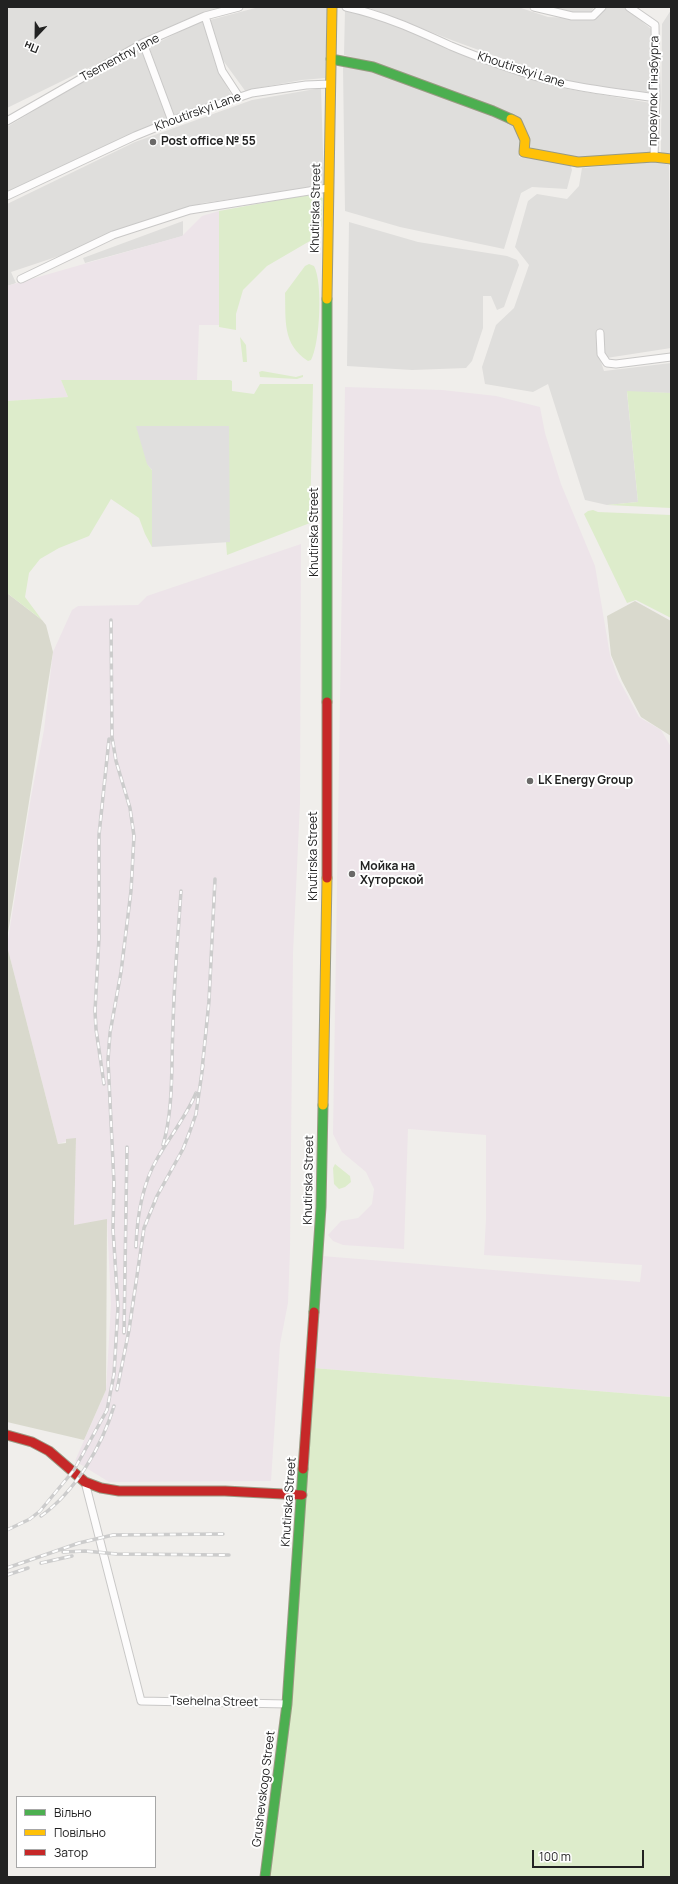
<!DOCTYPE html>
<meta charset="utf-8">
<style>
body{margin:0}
#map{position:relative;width:678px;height:1884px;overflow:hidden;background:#f0eeeb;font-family:Manrope,sans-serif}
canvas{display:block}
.frame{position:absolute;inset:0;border:8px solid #222;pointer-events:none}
.legend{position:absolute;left:16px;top:1796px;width:140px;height:72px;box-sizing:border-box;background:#fff;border:1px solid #a7a7a7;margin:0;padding:5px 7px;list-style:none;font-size:12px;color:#222}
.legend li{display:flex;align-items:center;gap:8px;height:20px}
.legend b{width:20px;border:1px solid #a7a7a7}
.north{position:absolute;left:16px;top:16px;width:40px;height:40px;-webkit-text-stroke:3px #fff;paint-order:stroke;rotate:202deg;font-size:11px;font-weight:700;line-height:16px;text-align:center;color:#222}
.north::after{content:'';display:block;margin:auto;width:14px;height:18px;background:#222;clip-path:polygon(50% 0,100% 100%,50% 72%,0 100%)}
.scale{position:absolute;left:532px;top:1850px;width:112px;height:18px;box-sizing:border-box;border:2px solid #222;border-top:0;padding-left:5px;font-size:12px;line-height:14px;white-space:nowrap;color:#222;-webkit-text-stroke:3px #fff;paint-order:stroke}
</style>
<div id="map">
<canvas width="678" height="1884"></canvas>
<div class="frame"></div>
<ul class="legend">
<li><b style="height:5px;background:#4caf50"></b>Вільно</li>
<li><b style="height:5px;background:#ffc107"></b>Повільно</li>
<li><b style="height:5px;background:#c62828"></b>Затор</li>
</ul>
<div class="north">Пн</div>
<div class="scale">100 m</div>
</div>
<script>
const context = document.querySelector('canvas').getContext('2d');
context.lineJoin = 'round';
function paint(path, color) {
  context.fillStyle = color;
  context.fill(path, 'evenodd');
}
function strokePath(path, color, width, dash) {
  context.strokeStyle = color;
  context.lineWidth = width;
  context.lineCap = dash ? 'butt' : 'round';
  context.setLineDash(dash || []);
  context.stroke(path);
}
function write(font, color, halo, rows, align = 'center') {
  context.font = font + ' Manrope,sans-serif';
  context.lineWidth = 4;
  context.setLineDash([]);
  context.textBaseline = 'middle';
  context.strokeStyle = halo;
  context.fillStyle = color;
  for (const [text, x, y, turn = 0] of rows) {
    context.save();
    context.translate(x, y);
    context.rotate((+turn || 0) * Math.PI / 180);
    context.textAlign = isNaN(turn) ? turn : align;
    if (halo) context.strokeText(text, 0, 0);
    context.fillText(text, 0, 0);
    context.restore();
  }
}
paint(new Path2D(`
 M9,7h215l-23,6 -194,95v-97z
 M259,7h68l-2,71 -23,2 -50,9 -6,3 -24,-33 -12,-39z
 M367,7h151l30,10 47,2 9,-12h21l26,22 3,61 -3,3 -84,-11 -113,-41z
 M548,7h46l-3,5 -19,2z
 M345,10l25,4 82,36 81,29 34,10 84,14 1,52 -75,4 -48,-12 -1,-11 -8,-18 -146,-55 -30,-8z
 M671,10v146l-10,-4 1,-128z
 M205,19l16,57 11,20 -59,21 -24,-70z
 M141,46l26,73 -160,75v-67z
 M343,67l30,3 142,54 7,15 -3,18 51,6 2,7 -5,19 -35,-2 -11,6 -17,56 -104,-22 -55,-16z
 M321,88l3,98 -121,17 -96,33 -33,15 -63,21 5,11 -9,3v-82l128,-62 117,-42z
 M656,162l13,3 2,183 -71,11 4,12 67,-8v30l-44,-1 11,110 -31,3 -22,-5 -37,-116 -15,8 -48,-8 -3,-17 14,-42 18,-17 15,-43 -14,-18 13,-46 9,-7 30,5 12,-13 3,-18z
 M183,221v15l-98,27 -2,-5z
 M349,222l69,20 89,14 10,4 2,5 -15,42 -7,3 -6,-14h-8v32l-11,33 -6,7 -54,2 -65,-4z`), '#dfdedc');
paint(new Path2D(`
 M219,211v114h-20l-2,55h-136l7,17 -61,4v-115l175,-50 20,-20z
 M345,387l97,3 54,6 44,11 5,26 16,51 34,82 15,89 8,23 21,39 22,13 10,17v650l-358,-29 9,-112 318,26 2,-17 -158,-10 2,-36v-84l-78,-6 -4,120 -61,-4 -10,-4 -5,-6 13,-14 17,-3 14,-14 2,-15 -8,-17 -24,-20 -9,-18z
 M301,544l-1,259 -7,150 -3,296 -2,54 -8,41 -9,137 -162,1 -34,-21 31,-71 5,-86 -4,-84 -33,5 2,-87 -18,6 -51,-198 24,-149 13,-67 9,-78 19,-42 6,-4 60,-1 9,-9z`), '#ede4e9');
paint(new Path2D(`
 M7,593l35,27 4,5 7,27 -46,287z
 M635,601l36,20v115l-30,-19 -19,-36 -11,-26 -4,-39z
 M7,946l51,198 8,-1v-4l10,-1 -2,87 33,-6 -1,171 -22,50 -77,-18z`), '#d9d9cd');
paint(new Path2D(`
 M312,194l11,4 -1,28 -7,12 -48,28 -24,24 -7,24v16l-17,-3v-116z
 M309,264l5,2c9,16 6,78 -3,94l-3,1c-26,-17 -22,-41 -23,-68l20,-27z
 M240,337l6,8 1,17h-4z
 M262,371l34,6 7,-2v2l-6,2 -37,-2 -1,-5z
 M61,380h169l2,1v10l22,3 6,-10h53l-3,139 -83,32 -1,-13h3l-82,-78 5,6v77l-7,-13 -6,-16 -28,-19 -22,37 -30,12 -19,11 -11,14 -4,24 17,23 -35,-27v-192l61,-4z
 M627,391l44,2v115l-64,-3 31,-3z
 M593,510l5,2 73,3v103l-35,-18 -9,3 -43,-89 4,-3z
 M335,1164l15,12 1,6 -6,5 -6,2 -5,-5 -1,-16z
 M313,1368l358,29v480h-404z`), '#ddeccb');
paint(new Path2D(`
 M136,426h93l1,116 -78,5v-77l-5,-6z`), '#e0dfde');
const street = new Path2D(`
 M346,7c37,8 70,23 105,39 26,11 55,21 83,30 39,12 81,16 122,22
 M534,7l38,9h21l9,-9
 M629,7l26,18 1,73 -2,59
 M205,16l17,55 17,26
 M143,43l29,78
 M7,121l136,-78 62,-27 34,-9
 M7,196l128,-60 54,-22 63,-21 54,-8 25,-1
 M21,279l92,-44 77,-25 138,-22
 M600,333l1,21 6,9 9,1 55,-7
 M85,1482l56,219 146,3`);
const fast = new Path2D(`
 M331,59l42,8 120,44 18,8
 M327,299v403
 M314,1312l7,-105 2,-102
 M265,1877l22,-173 16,-235`);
const slow = new Path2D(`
 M511,119l6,3 8,18 -1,12 54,10 76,-5 17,2
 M327,299l5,-292
 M323,1105l4,-227`);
const jam = new Path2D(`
 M327,702v176
 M7,1435l25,7 17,9 36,31 16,6 18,3h106l77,4
 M303,1469l11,-157`);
strokePath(street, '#c9c8c7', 9);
strokePath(fast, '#999a82', 11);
strokePath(slow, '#999a82', 11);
strokePath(jam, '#999a82', 11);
strokePath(street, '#fdfcfc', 7);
strokePath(fast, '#4caf50', 9);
strokePath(slow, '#ffc107', 9);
strokePath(jam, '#c62828', 9);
const rail = new Path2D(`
 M202,1070l7,-69 6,-122
 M104,1084l-8,-55 -1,-18 4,-73v-103l10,-96
 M163,1145c11,-38 8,-80 10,-119 1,-45 5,-90 8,-135
 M136,1247c1,-31 6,-62 21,-88 13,-23 29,-42 39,-66
 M124,1333l3,-186
 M117,1390l12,-60 15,-102 13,-32 26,-47 7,-18 6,-17 7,-49
 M41,1516c35,-25 61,-70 73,-110
 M7,1530l23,-11 10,-8 34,-41 33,-60 7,-36 4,-67 -5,-78 1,-46 -6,-123 2,-27 11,-61 10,-81 3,-55 -4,-28 -14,-47 -4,-24 -1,-117
 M63,1552l22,-1 32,3 112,1
 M41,1563l31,-7
 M7,1568l72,-25 34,-8 110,-1
 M7,1575l21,-7`);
strokePath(rail, '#ccc', 3.5);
strokePath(rail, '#fff', 2, [6]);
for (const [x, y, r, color] of [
 [153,142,4,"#6a6968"],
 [530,781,4,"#6a6968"],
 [352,874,4,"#6a6968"]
]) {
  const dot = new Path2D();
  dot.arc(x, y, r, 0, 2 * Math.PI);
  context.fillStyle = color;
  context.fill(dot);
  strokePath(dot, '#fff', 1.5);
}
write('12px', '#222', '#fff', [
 ["Tsementny lane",120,58,-28],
 ["Khoutirskyi Lane",521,70,18],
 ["провулок Гінзбурга",654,91,-89],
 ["Khoutirskyi Lane",198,112,-20],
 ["Khutirska Street",316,208,-89],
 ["Khutirska Street",315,532,-90],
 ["Khutirska Street",314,856,-90],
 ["Khutirska Street",309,1180,-89],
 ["Khutirska Street",289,1502,-86],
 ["Tsehelna Street",214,1702,1],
 ["Grushevskogo Street",264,1789,-83]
]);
write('bold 12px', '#222', '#fff', [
 ["Post office № 55",161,142],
 ["LK Energy Group",538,781],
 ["Мойка на",360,867],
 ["Хуторской",360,881]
], 'left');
</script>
